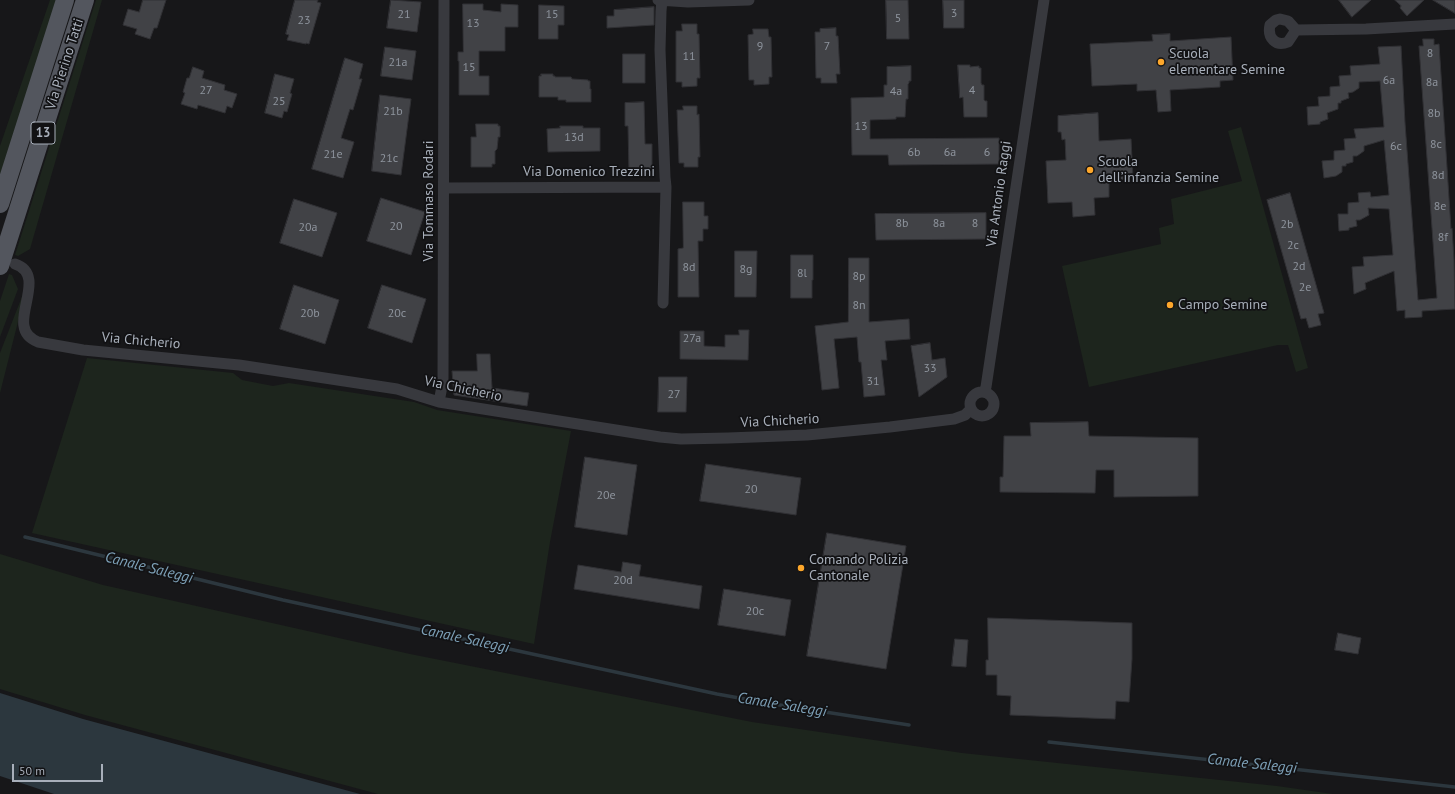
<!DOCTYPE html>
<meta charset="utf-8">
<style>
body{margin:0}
#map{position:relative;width:1455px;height:794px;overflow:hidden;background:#171719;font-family:"PT Sans",sans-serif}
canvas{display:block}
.scale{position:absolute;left:12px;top:764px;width:91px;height:18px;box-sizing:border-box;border:2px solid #a8afba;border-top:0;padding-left:5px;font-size:12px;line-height:14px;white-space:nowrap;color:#a8afba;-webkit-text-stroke:3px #121214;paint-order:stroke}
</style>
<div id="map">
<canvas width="1455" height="794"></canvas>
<div class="scale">50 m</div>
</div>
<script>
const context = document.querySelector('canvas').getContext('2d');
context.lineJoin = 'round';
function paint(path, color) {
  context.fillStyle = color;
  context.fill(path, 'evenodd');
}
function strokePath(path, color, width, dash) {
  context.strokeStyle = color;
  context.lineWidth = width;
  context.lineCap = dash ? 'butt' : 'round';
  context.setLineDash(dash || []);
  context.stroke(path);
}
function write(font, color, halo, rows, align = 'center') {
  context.font = font + ' "PT Sans",sans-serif';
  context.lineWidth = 3.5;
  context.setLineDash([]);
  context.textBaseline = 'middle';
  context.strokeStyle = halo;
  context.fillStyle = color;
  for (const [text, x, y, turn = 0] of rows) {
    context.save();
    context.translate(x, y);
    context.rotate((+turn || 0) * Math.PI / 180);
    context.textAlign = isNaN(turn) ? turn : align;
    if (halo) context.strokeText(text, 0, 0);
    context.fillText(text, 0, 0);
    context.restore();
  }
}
paint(new Path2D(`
 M50,0h7l-57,177v-31z
 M96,0h6l-72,249 -12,7 -3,-1z
 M1241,127l67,241 -12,4 -8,-27h-10l-189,42 -27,-121 99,-22 -2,-16 15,-4 -3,-25 71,-18 -14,-50z
 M9,274l3,1 6,14 -18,48v-36z
 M23,294h2l-25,99v-40z
 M87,358l146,15 9,7 31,6 16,-3 125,19 23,8 134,21 -21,111 -16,102 -502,-111z
 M0,554l103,31 307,69 342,68 210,31 315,33 56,8h-955l-293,-79 -85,-26z`), '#1d251d');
paint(new Path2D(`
 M0,693l83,26 277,75h-306l-54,-18z`), '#2c373e');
strokePath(new Path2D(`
 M25,537l258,63 434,94 50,9 142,22
 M1049,742l406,45`), '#2c373e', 3.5);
const building = new Path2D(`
 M143,0h23l-9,28h-3l-4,11 -15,-5 2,-5 -14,-4 5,-16 11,3z
 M295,0h23l-1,2 4,1 -12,41 -3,-1v1l-19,-4 2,-5 -3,-1z
 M391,0l30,2 -4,30 -30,-4z
 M886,0h22l1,39h-22z
 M943,0h21v28h-20z
 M1339,0h32l-19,17z
 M1395,0h29l-17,16 -7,-8 1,-2z
 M1433,0h22v13z
 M463,4h20v6l18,2v-8l17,1v22h-13v24h-26v25h10v19h-30v-34h-1v-9h5z
 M539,5l25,1v19h-6v14h-19z
 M654,7v18l-47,3v-12h7v-6z
 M682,24h15v10h2l1,44h-3v8l-15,1v-5h-6v-51h6z
 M836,28v8h2l2,38h-4l1,9h-16v-5h-5l-1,-46h5v-3z
 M753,29h15l1,8h2l1,40h-3v7l-15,1v-5h-5l-1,-45 5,-1z
 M1170,34v7l61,-4 2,43 -13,1v6l-50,3 1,21 -13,1 -2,-22 -19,1v-7l-45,2 -2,-42 63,-3 -1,-6z
 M1423,39h11v6l5,-1 12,185 1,-1 2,32 1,49 -33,2v6l-17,1v-8l-8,1 -3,-40 -29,12 1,6 -12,5 -2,-27 12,-1 -1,-9 30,-2 -4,-46 -21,-1 1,7 -9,5h-4l1,6 -8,2v2l-10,1 -1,-17h10v-11l11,-1 -1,-9 12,-1 1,5 18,-2 -5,-55 -20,6v5l-7,5h-4v6l-7,2v2h-4v6l-6,4 -12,2 -2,-17 12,-1v-9l11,-1 -1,-11 12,-1 -2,-9 30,-2 -4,-46 -21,1v6l-6,4 -5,1 1,5 -8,3v2h-3v6l-11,4 1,6 -8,3v2l-12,1 -1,-18 12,-1 -1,-9 12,-1v-9l10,-1 -1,-10 12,-1 -1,-9 30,-2 -2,-17 23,-1 4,77 13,177 19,-2 -18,-252h4z
 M385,47l31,4 -4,29 -31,-4z
 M623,54h22v29h-22z
 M345,58l18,6 -4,15h3l-9,31 -3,-1 -9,29 13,4 -11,36 -31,-9z
 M958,65h12v2l9,-1v2h2v15l1,2h2v15l1,1h2v16h-23l-1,-20 -3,1z
 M911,66v15h-2v2l-1,1v15h-2v1l-1,17h-9v2l-26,1v19l129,-1v26l-110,1 -1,-10h-36l-1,-57 33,-1v-12h3v-18z
 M193,67l11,4 -2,7 23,7 -1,5 13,4 -5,14 -5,-2 -2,7 -27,-8 -1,4 -16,-5 4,-11 -2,-1 4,-14h2z
 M275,74l19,5 -4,14 2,1 -5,18 -3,-1 -2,7 -17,-5z
 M541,74h12v2h2v1h16l1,2h1l15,1v1h2v8h1v13h-25v-2h-8v-3h-19v-21h2z
 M380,95l31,4 -10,76 -29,-4z
 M644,102l1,42h7v29h-23l-1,-47h-3v-23z
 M683,106h14v9l2,-1 1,43h-2v10h-14v-4h-5l-2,-53h6z
 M1098,113l1,28 32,-2 2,40 -24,1v17l-15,1 1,17 -22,2 -1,-15 -24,1 -2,-42 20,-1 -1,-21 -3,1 -1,-8h-3v-16z
 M476,124h22v2h2v11h-2v3l-1,9 -2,2v13h-3v3h-21v-30h5z
 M560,126h23v2h17v23l-52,1 -1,-23 13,-1z
 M1290,193l34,120 -6,1 3,11 -12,3 -3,-10 -5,1 -34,-119z
 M381,198l44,14 -14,43 -44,-14z
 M294,199l43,14 -15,44 -42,-14z
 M683,202h21v14h4v13h-5v12h-5l1,56h-21v-48l5,-1z
 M986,213v26l-110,1 -1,-26z
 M735,251h22l-1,46h-21z
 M791,255h22v25h-1v18h-21z
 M849,258h20v64l40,-3 1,20 -25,2 2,19h-6l4,35 -21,2 -3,-35h-2l-2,-25 -23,2 5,49 -17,2 -7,-64 33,-4z
 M294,285l45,15 -14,44 -45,-15z
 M382,285l44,14 -14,44 -44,-15z
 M739,330h10l-1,30 -68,-1v-28h24v15l21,1v-12h14z
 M930,343l2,17 13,-2 2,19 -28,20 -8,-51z
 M477,354h13l2,34 37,5 -2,13 -73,-11 -2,-24h25z
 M659,377h28l-1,35h-28z
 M1088,422l1,14 109,2v58l-84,1v-27h-18l-1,23 -95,-1v-15h3l1,-41h27l-1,-13z
 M585,457l52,8 -10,70 -52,-8z
 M706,464l95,14 -5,37 -96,-14z
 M827,533l79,13 -20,123 -79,-13z
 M623,562l18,3 -2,11 63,10 -3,23 -125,-20 4,-24 43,7z
 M724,589l67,11 -6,36 -67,-11z
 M988,618l144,5v36l-3,43 -13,-1 -1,18 -105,-4 1,-19 -14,-1v-20h-11v-15h2z
 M1338,633l23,5 -3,16 -23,-4z
 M955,639l13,1 -2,27 -14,-1z`);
paint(building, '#414246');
strokePath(building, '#313135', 1);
strokePath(new Path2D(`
 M658,0l30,2 61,-2
 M662,0l-1,11 -1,39 5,127 1,10 -3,116
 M1280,19l8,2 8,9 -8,12c-12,5 -21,-4 -18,-17l6,-5z
 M1296,30l70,-1 89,-5
 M444,188l222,-1
 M15,264c28,9 5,44 9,62 1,8 7,13 14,16l45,8 156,15 158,24 42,13 221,35 21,2 47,-1 79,-3 83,-8 64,-8 11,-4 6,-6
 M970 404a12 12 0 1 1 24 0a12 12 0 1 1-24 0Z
 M984,392l2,-5 58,-387
 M439,402l4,-21 1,-381`), '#38393e', 11);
strokePath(new Path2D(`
 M0,204l65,-204
 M0,266l85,-266`), '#53565e', 18);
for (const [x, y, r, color] of [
 [1161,62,4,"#fda72b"],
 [1090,170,4,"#fda72b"],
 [1170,305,4,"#fda72b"],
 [801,568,4,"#fda72b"]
]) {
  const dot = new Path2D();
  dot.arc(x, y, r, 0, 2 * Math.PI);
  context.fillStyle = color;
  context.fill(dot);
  strokePath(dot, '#121214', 1.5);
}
write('12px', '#8e949d', null, [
 ["3",954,14],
 ["21",404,15],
 ["15",552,15],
 ["5",898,19],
 ["23",304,21],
 ["13",473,24],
 ["9",760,47],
 ["7",827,47],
 ["8",1430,54],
 ["11",689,57],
 ["21a",398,63],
 ["15",469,68],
 ["6a",1389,81],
 ["8a",1432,83],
 ["27",206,91],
 ["4",972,91],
 ["4a",896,92],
 ["25",279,102],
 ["21b",393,112],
 ["8b",1434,114],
 ["13",861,127],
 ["13d",574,138],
 ["8c",1436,145],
 ["6c",1396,147],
 ["6b",914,153],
 ["6a",950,153],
 ["6",987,153],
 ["21e",333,155],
 ["21c",389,159],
 ["8d",1438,176],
 ["8e",1440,207],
 ["8b",902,224],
 ["8a",939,224],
 ["8",975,224],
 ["2b",1287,225],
 ["20",396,227],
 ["20a",308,228],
 ["8f",1443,238],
 ["2c",1293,246],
 ["2d",1299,267],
 ["8d",689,268],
 ["8g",746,270],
 ["8l",802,274],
 ["8p",859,277],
 ["2e",1305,288],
 ["8n",859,306],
 ["20b",310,314],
 ["20c",397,314],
 ["27a",692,339],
 ["33",930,369],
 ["31",873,382],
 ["27",674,395],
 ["20",751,490],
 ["20e",606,496],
 ["20d",623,581],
 ["20c",755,612]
]);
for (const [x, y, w] of [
 [43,133,24]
]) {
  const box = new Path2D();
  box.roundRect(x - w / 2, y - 11, w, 22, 3);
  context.fillStyle = '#121214';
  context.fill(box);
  strokePath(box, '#a8afba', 1);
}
write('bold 13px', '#a8afba', null, [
 ["13",43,133]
]);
write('14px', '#a8afba', '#121214', [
 ["Scuola",1169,54],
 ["elementare Semine",1169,70],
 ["Scuola",1098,162],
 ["dell’infanzia Semine",1098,178],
 ["Campo Semine",1178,305],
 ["Comando Polizia",809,560],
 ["Cantonale",809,576]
], 'left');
write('14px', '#a8afba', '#121214', [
 ["Via Pierino Tatti",65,64,-72],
 ["Via Domenico Trezzini",589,172],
 ["Via Antonio Raggi",999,194,-82],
 ["Via Tommaso Rodari",429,201,-90],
 ["Via Chicherio",141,341,5],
 ["Via Chicherio",463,389,12],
 ["Via Chicherio",780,421,-3]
]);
write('italic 15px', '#7da0b7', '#121214', [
 ["Canale Saleggi",149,568,14],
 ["Canale Saleggi",465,639,12],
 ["Canale Saleggi",782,705,9],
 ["Canale Saleggi",1252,764,6]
]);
</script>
